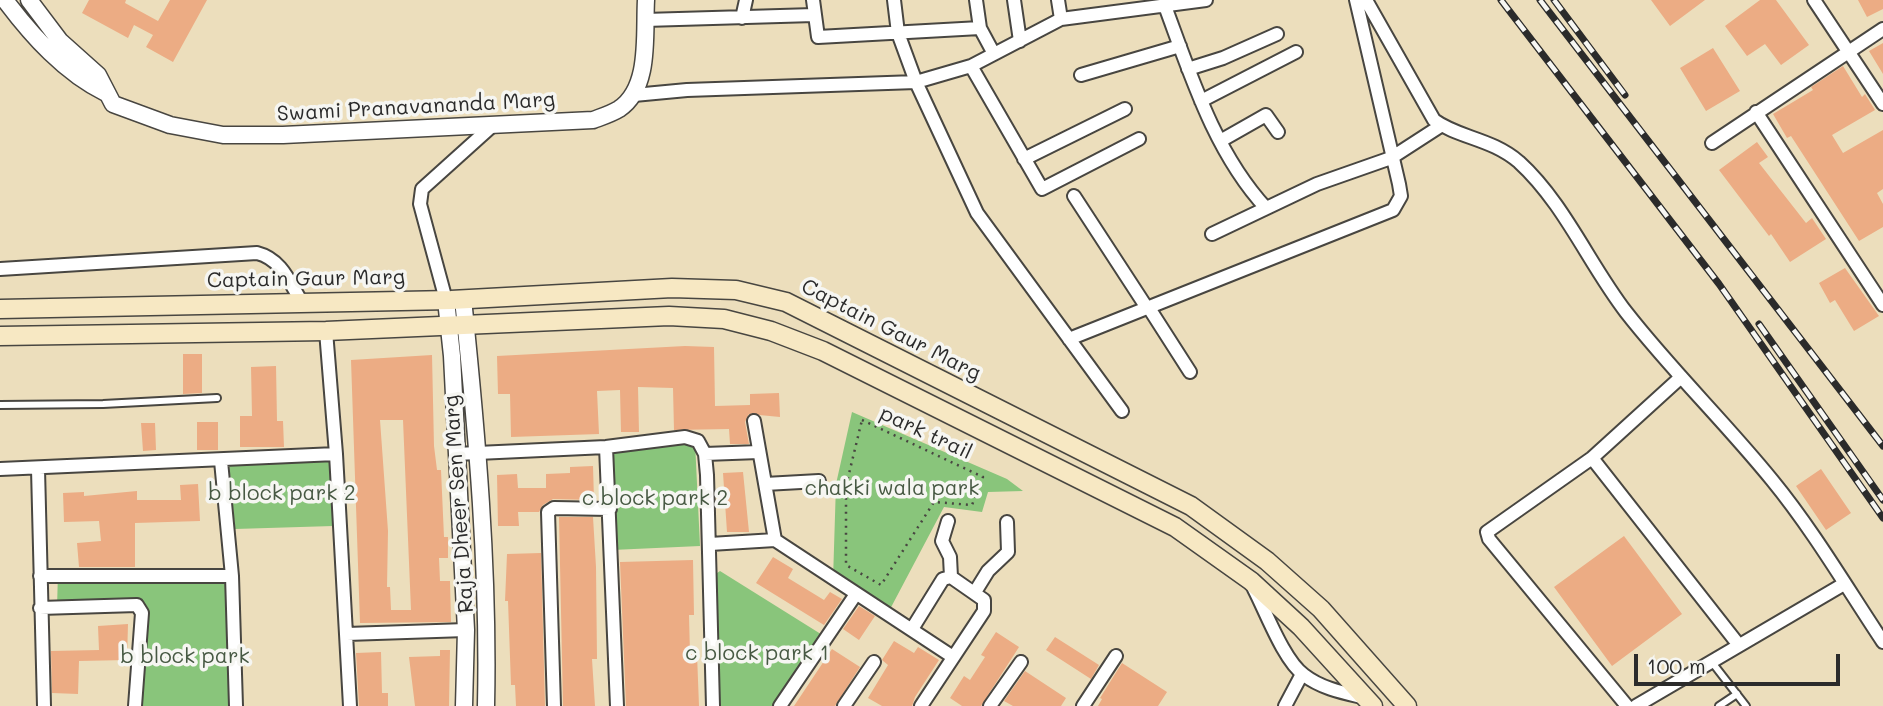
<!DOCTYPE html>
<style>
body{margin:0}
#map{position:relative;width:1883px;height:706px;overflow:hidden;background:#ecdebc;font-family:Mali,sans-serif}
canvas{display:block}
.scale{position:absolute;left:1634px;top:654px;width:206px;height:32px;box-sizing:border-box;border:4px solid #2b2b2b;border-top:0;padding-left:9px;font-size:21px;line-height:24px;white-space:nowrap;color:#2b2b2b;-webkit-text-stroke:5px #f6f6f2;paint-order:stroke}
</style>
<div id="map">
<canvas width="1883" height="706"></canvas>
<div class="scale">100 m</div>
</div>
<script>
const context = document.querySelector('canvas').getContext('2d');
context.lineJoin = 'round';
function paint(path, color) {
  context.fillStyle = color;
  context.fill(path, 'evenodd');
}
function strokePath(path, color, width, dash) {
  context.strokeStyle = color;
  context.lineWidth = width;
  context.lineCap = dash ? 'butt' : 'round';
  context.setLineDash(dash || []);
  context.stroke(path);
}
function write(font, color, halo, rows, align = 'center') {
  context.font = font + ' Mali,sans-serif';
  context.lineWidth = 7;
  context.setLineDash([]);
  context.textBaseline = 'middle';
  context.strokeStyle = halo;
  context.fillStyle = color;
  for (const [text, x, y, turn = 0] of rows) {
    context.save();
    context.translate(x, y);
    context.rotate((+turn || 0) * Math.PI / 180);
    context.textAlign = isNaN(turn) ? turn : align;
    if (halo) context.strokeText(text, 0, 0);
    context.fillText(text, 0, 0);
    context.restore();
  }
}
paint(new Path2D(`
 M852,412l155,67 16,12 -35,1 -6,20 -38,-5 -56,106 -55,-33 3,-96z
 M695,442l5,104 -88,4 1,-98z
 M330,459l3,67 -98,3 -6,-66z
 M228,571l9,135h-101l1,-99 -80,1 1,-36z
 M720,571l112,70 -44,65h-79l-2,-126z`), '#89c57b');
paint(new Path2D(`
 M89,0h37l-1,3 33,18 12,-21h37l-34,62 -27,-15 7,-12 -19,-10 -6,13 -46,-25z
 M1651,0h54l-35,26z
 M1760,0h16l33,45 -28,20 -16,-21 -18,12 -22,-30z
 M1858,0h25v9l-16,8z
 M1883,43v31l-14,-23z
 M1713,48l27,43 -34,20 -26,-43z
 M1843,66l19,31 3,-3 10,16 -43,25 11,18 40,-23v59l-6,4 6,11v23l-24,14 -68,-105 -4,2 -14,-24 40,-24 -2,-3z
 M1757,142l11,15 -9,6 47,60 6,-5 14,21 -36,23 -19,-28 -2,2 -50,-66z
 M1845,268l34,48 -25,15 -19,-31 -5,3 -11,-20z
 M685,346l29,1 1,59 35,-1v-11l29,-1 1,24 -31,-3 -4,8 4,22h-19l-1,-15 -55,1 -1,-42 -35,-1 1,45h-18l-1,-42 -23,1 2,43 -88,3 -1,-43h-12l-1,-38z
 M183,354h19v39l-19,1z
 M432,355l2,91 3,24h4l3,67h4v21h-9l1,23h10l1,41 -91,1 -9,-263zM380,420h23l8,190h-20l-1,-23h-3l1,-56z
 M276,366l1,55h6l1,26h-44v-31h12l-1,-49z
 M197,422h21v28h-21z
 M141,423h14l1,27 -13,1z
 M593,466l1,34 -41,-1 -10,6 -4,7h-21l1,14h-21l-1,-51 20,-1 1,14h28v-14l24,-1v-6z
 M1821,469l30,44 -25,17 -30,-44z
 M743,472l6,60h-22l-4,-59z
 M198,484l2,37 -65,2v44h-56l-2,-24 24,-2 -2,-20 -35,1 -1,-29 21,-1v4l53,-5v9h44l-1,-15z
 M559,517h34l3,50 1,92h-5l3,47h-32z
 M1624,536l58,78 -70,52 -58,-79z
 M541,553l4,153h-29l-1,-21h-4l-3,-84h-3l2,-47z
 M773,557l20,12 -5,9 36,22 6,-8 12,7 -18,26 -68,-42z
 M693,560l1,55h-5l1,39h7l2,52h-73l-6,-144z
 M859,606l16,10 -16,24 -16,-11z
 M128,624l-1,36 -48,1 -1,33 -26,-1 -1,-42 48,-1 -1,-24z
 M996,632l23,15 -38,59h-19l-12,-8 14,-22 6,4 15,-23 -4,-2z
 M1055,637l44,28 -8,14 -45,-29z
 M894,641l20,12 4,-6 21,13 -24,37 -3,9h-30l-14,-8 20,-33 -6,-5z
 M832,649l28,18 -25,39h-41z
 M440,650h10l-1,56h-34l-6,-49 31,-1z
 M381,652l1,41h6v13h-29l-3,-53z
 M1122,663l45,29 -9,14h-60l4,-7 -2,-1z
 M1025,671l41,27 -5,8h-48l-9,-5z`), '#ecac84');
const service = new Path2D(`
 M0,405l103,-1 114,-6
 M1711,661l35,45
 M1719,706l18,-12`);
const minor = new Path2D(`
 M813,0l5,37 162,-9
 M894,0l4,33 18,49 61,131 145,198
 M976,0l4,28 14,26
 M1014,0l6,41
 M1058,0l3,19
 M1366,0l68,120c24,18 57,18 85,42 45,41 70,102 107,150 46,59 99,110 146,168 41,50 75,108 111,162
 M1814,0l69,104
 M1165,6c26,70 50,147 101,202
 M742,18l4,-18
 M645,20l169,-5
 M971,66l71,123 97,-50
 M1188,69l35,-11 54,-24
 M1081,75l99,-29
 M634,95l53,-5 229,-8 55,-16 90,-47 145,-19
 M1201,101l95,-49
 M1756,112l127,193
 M1222,140l44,-25 12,17
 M1712,143l171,-114
 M1024,159l101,-50
 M1074,196l73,112
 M1212,234l105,-50 74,-26 51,-33
 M0,269l257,-16c24,6 32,28 44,48
 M446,300l-26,-96 2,-15 70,-63
 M1149,308l41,64
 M326,331l10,123 14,252
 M1069,339l324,-129 8,-14 -2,-12 -43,-184
 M754,421l21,119
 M606,447l11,259
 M456,454l150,-7 79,-10 13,4 7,13 2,21 6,231
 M705,454l54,-2
 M1592,458l146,186
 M221,461l11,115 4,130
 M0,469l336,-15
 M38,469l6,237
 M765,484l54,-3
 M948,521l-6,20 8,16 1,20
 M710,544l65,-4 178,117
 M40,576h192
 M1254,589c12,23 30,72 50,86 18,14 41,18 62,23
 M975,592l13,-21 20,-19 -1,-30
 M40,608l97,-3 5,8 -7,93
 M912,629l31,-50 8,-2 33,23v11l-63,95
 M347,634l119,-4
 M554,706l-6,-194 6,-4 56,1
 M780,706l76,-112
 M844,706l30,-44
 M990,706l31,-44
 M1083,706l33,-50
 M1285,706l17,-32
 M1627,706l-138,-167 -2,-7 105,-74 88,-80
 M1636,706l208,-122`);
const tertiary = new Path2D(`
 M5,0c27,36 60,73 101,93
 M29,0l31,41 38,34 15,29 57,21 53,10h60l310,-15c8,-3 18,-6 26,-11 32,-21 25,-75 27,-109
 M463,299c14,135 26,271 23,407
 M446,300l6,56 14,274 -2,76`);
const secondary = new Path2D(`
 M0,309l451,-9 221,-12 64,2 50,12 405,204 76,55 54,48 86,97
 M0,336l326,-5 343,-15 55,3 47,12 52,20 352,176 76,54 50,46 72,79`);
strokePath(service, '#484641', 10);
strokePath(minor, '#484641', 16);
strokePath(tertiary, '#484641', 19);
strokePath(secondary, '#484641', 21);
strokePath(new Path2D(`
 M862,420l121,57 -11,28 -38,-3 -53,83 -35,-20v-79z`), '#484641', 2.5, [2, 5]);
strokePath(service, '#fff', 6);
strokePath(minor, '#fff', 12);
strokePath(tertiary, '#fff', 16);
strokePath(secondary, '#f7e8c3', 18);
const rail = new Path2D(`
 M1501,0l218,284 164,234
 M1540,0l343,446
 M1554,0l71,95
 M1759,324l124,176`);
strokePath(rail, '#2b2b2b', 7);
strokePath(rail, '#f6f6f2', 4.5, [13]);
write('21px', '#2b2b2b', '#f6f6f2', [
 ["Swami Pranavananda Marg",416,107,-3],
 ["Captain Gaur Marg",306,279,-1],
 ["Captain Gaur Marg",891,330,27],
 ["park trail",926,433,25],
 ["Raja Dheer Sen Marg",459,504,-94]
]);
write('21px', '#475943', '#f6f6f2', [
 ["chakki wala park",892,489],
 ["b block park 2",282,494],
 ["c block park 2",655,499],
 ["c block park 1",757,654],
 ["b block park",185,657]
]);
</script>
